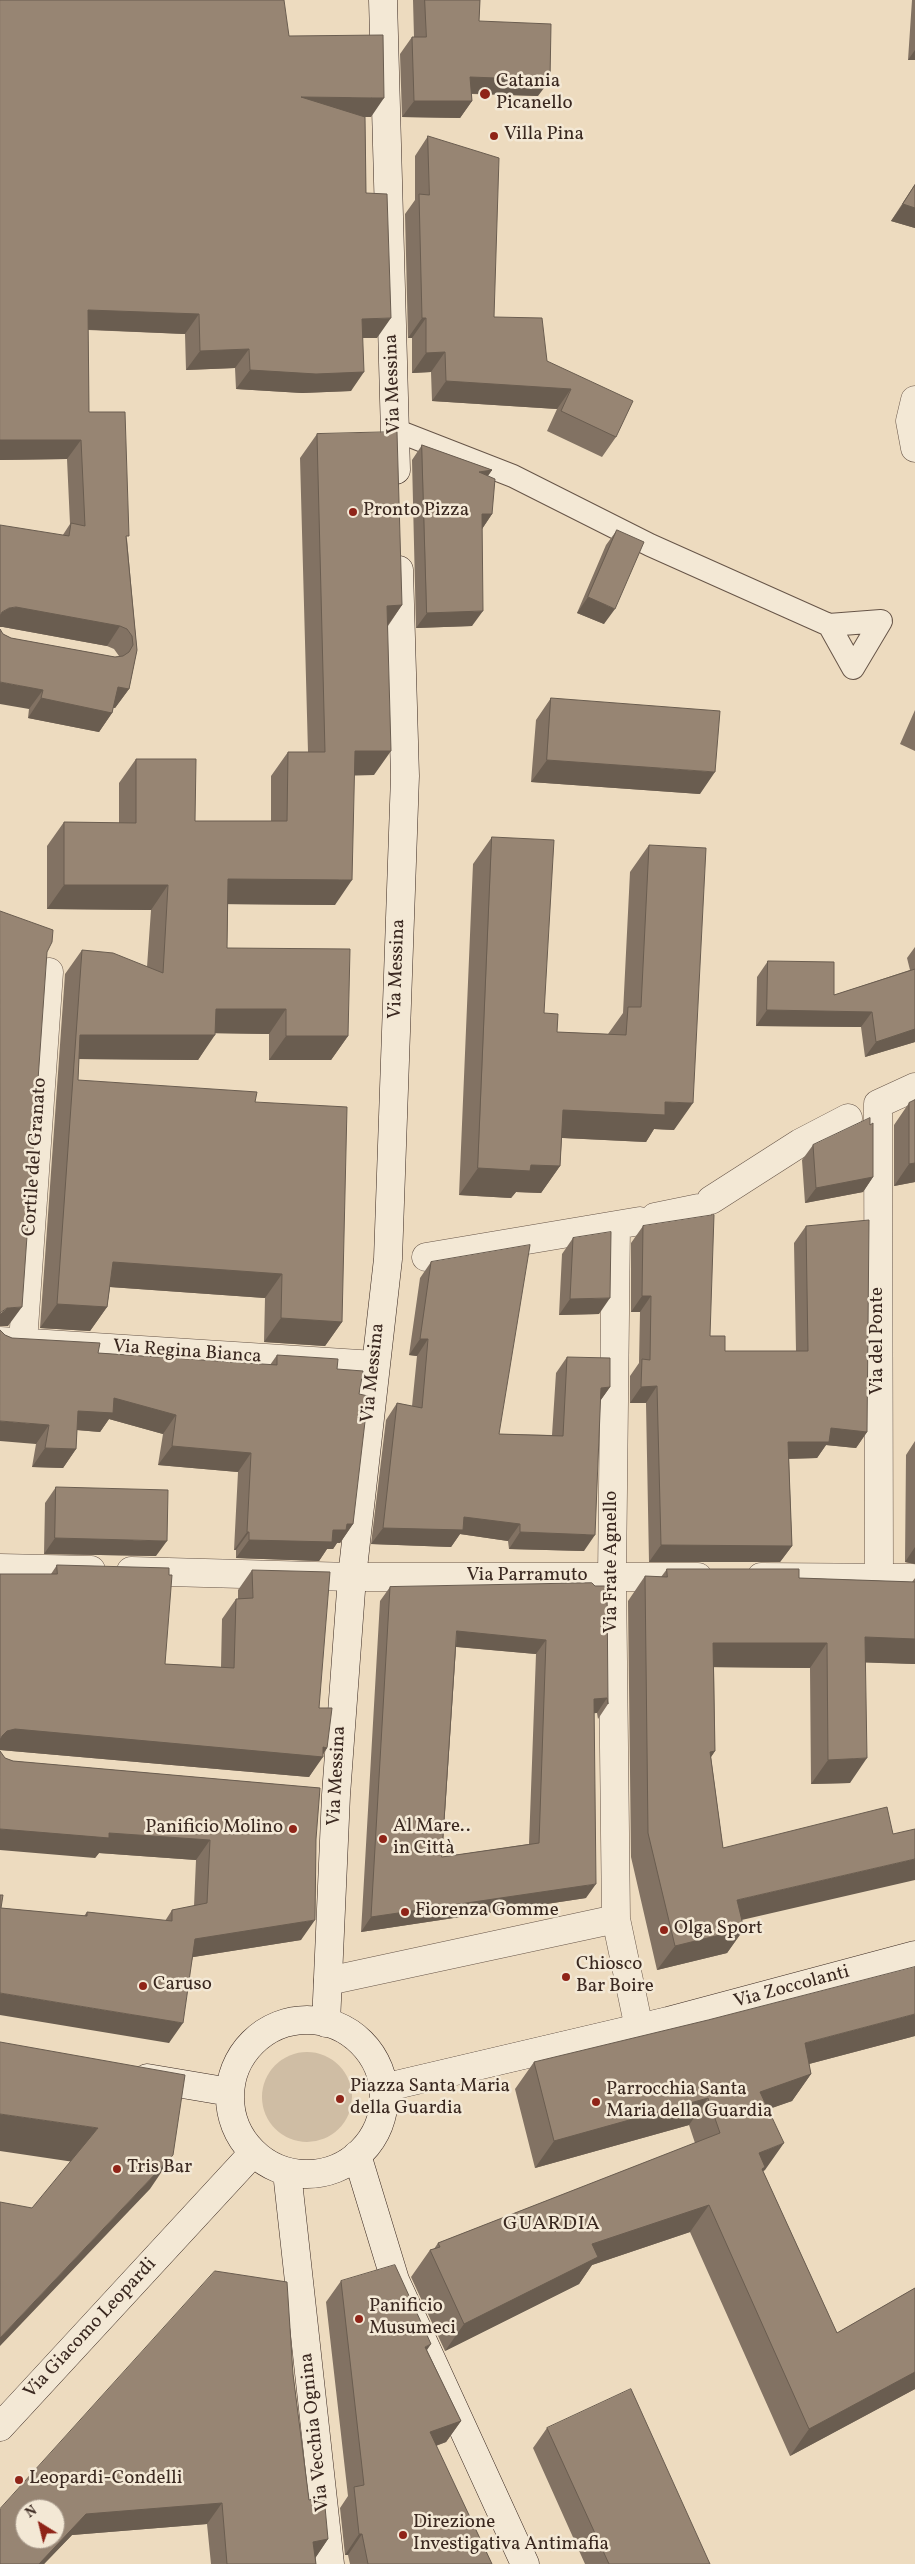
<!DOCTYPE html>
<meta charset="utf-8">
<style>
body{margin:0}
#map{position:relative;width:915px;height:2564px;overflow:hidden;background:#eddbbf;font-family:Vollkorn,serif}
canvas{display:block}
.north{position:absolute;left:15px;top:2499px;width:50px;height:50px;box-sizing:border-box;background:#f3e8d5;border:1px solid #a99b8d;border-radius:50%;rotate:324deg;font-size:14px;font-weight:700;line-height:20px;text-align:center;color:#3a2820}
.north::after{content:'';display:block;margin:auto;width:18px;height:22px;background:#8f2418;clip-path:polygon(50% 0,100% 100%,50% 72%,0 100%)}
</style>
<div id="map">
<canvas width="915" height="2564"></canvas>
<div class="north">N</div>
</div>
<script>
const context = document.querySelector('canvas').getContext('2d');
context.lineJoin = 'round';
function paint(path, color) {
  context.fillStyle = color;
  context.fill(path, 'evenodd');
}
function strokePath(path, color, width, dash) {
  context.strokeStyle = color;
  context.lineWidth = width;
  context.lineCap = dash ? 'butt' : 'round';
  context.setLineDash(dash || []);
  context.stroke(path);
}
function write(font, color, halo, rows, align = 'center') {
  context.font = font + ' Vollkorn,serif';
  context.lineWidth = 5;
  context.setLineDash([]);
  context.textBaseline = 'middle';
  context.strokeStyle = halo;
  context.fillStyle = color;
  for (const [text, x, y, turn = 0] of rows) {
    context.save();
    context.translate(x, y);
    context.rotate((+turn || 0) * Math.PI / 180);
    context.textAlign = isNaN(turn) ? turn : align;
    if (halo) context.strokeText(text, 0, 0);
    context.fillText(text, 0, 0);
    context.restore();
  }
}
paint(new Path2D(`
 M262 2097a45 45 0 1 1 90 0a45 45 0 1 1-90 0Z`), '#cfbda4');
const lane = new Path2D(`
 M395,430l118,46 137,69 179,80 24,43 28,-47 -52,4`);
const street = new Path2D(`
 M915,400l-5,21 5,27
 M711,1200l89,-57 48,-25
 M655,1217l44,-9
 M616,1226l-4,350 4,343 23,109
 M426,1257l214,-36
 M0,1341l375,24
 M23,1342l26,-370
 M0,1568l91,2
 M131,1571l221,6h346
 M761,1577l152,1
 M879,1578l-1,-474 37,-17
 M328,1981l288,-62`);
const secondary = new Path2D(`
 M383,0l13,470
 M230 2097a77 77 0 1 1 154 0a77 77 0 1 1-154 0Z
 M326,2023l10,-228 16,-218 36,-318 17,-483 -6,-206
 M147,2078l83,14
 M383,2088l285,-67 247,-66
 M357,2155l38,125 130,284
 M287,2172l43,392
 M0,2427l253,-274`);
strokePath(lane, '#675548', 24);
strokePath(street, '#675548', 29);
strokePath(secondary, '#3a2820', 29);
strokePath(lane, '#f3e8d5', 22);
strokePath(street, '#f3e8d5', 28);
strokePath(secondary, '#f3e8d5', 28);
paint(new Path2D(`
 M0,0l289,36 82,81h-6l1,76 11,145h-14l-12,53 -49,2 -66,-4 -1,-21 -49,2 -1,-36 -97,-4 1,82 38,127 10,111 -8,39 -14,19h-2l-1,5 -13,19 -71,-14 1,-9 -26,-75 8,4 104,19 4,-1 -5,-7 -7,-3 -104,-19 67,-103 -3,-65 -67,1z
 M413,0h67l-1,21 59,75 -66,-2v7l-12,17 -58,-1 -2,-63 12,-17h2z
 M912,0h3v60h-7z
 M428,136l66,181 53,44 69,76 -14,20 -55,-26 10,-22 -125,-8 -1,-29 -19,1v-35h-4l-3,-124 10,-14v-44z
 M915,184v44l-24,-7z
 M317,434l85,171 -14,21 -14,149h-20l-19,130 -107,-1 -1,44 121,88 -17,24h-62v-26l-54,-1 -17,27 -119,-1 -1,21 177,22 87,220 -17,24 -61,-4 1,-44 -155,-11 -3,20 -17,24 -50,-3 25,-354 17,-24 65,17 4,-57 -104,-1v-63l17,-24 55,1v-40l17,-24 59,62h76v-45l17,-24h20l-8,-294z
 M422,445l70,25 -4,6 4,38 -10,15 -10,97 -56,2 -4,-168z
 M617,530l-13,94 -27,-11 29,-68z
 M551,698l149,96 -169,-12 5,-62z
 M915,710v41l-15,-7z
 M492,837l52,176 13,19 51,2 15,-21 7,-141 19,-27 25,285 -20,-1 -8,13 -84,-4 -2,28 -19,27 -25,-1 -5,6 -52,-3 14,-331z
 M915,947v95l-50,15 -4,-30 -105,-1 1,-49 11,-16 66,34 76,-25 -3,-12z
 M915,1100v82l-21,4v-61l15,-22z
 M870,1125l3,52 -10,15 -58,11 -3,-43 11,-15z
 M643,1226l67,110 15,15h71l-2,-108 12,-17 61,206 -11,16 -30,-3 -9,13 -28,1 3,87 -12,16h-131l-3,-159h-16v-27l9,-13 1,-51h-9v-69z
 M573,1238l26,76 -40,1 3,-61z
 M431,1262l68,172 53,1 4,-62 11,-16 43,30 -10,14 -16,150 -75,-2 -1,-8 -48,-7 -9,13 -80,-3 15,-124 11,-17 15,3 5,-50 -8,-1 11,-77z
 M5,1335l7,3 86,15 172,12 7,-10 60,14 22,25 -6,130 -13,19h-3l-4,6h-6l-8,12 -83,-3v-8h-2l4,-78 -80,-7 5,-31 -54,-15 -9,13 -23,-2 -1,19 -13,19 -31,-1 4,-23z
 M915,1441v123l-10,-2 1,-107z
 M56,1487l100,69 -112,-2 1,-51z
 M57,1565l108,99 56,3 1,-48 14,-20h2v-9l14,-20 67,138 8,40 -18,29 -309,-27 51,-176z
 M667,1569l132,9 113,4 3,-4v86l-50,-2 -15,121 -39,1 -1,-116 -96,-1 1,84 -4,6 12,91 21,81 -17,24 -70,17 -26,-113 -3,-256 17,-25 16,1z
 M592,1583l16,121 -10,15 -1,-6h-3l-8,185 -225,34 19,-331 10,-14zM456,1647l80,7 -7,190 -87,13z
 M5,1758l8,3 307,27 -19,152 -108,17 -24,86 -168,-135 83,8 3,-4 78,9 7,-11 22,-4 2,-46 -97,-7 -4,5z
 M915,2036l-106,28 2,10 -19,27 -24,8 -3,61 -2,1 74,162 78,-45v101l-125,67 -100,-224 -98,33 -13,19 -134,67 -34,-74 19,-27 4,-1 4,-6 257,-100 -6,-18 -154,43 -20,-79 19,-27z
 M341,2281l86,69 34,71 -15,21 -10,4 56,118h-142l-2,-9h-3l-5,-47 8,-12 -22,-194z
 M293,2374l16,126 19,39 -13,19 1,6h-105l-4,-40 -135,11 -28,29h-44z
 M547,2428l163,136h-125l-52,-116z`), '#827263');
paint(new Path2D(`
 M915,50v10h-7z
 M470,77l80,3 -12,16 -80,-3z
 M301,97l83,1 -13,19 -84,-1z
 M414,101h58l-12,17 -58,-1z
 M903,204l12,4v20l-24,-7z
 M88,310l111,4 -14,20 -111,-5z
 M391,318l-14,20h-28l13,-19z
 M422,318h4l-14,20h-4z
 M249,349l-14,19 -49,2 14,-19z
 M445,352l-14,20 -19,1 14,-20z
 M250,370l114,2 -13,19 -49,2 -66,-4z
 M446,381l125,8 -14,20 -125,-8z
 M0,440h81l-14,19 -67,1z
 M492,470l-11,15 -2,-13z
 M482,514h10l-10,15z
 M588,597l27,12 -11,15 -27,-11z
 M402,605l-17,24 2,-23z
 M16,607l104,19 -13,20 -104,-19h-3v-12l2,-3 7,-4z
 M483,611l-11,15 -56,2 11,-15z
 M0,682l43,8 -14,19 -29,-5z
 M118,687l11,2 -14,19 -11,-2z
 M41,698l71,15 -13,19 -71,-14z
 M355,751h36l-17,24 -36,1z
 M547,760l168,12 -15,22 -169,-12z
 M228,879l124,1 -17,25 -124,-1z
 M64,885h104l-17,25 -104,-1z
 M216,1009h70l-17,25 -70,-1z
 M767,1010l105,2 -11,15 -105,-1z
 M915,1029v13l-50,15 11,-15z
 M80,1035h135l-17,25 -124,-1z
 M286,1036h62l-17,24h-62z
 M665,1102l28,1 -19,27 -20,-1 -8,13 -102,-5 19,-27z
 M915,1163v19l-21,4 15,-22z
 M531,1165l29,1 -19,27 -25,-1 -5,6 -52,-3 19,-27z
 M873,1177l-10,15 -58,11 11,-15z
 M113,1262l169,12 -17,24 -169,-12z
 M642,1296h9l-11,16h-9z
 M610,1298l-11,16 -40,1 11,-16z
 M57,1304l50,3 -17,24 -50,-3z
 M22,1307l-14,19h-8v-12l7,-6z
 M281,1318l61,4 -17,24 -61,-4z
 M420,1339h8l-11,17 -8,-1z
 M657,1386l-11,17h-16l11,-16z
 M610,1387l-12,17 3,-16z
 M114,1398l62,17 -13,19 -54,-15 -9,13 -35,-3 13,-18z
 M0,1421l49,4 -13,19 -36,-3z
 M831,1428l36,4 -11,16 -30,-3 -9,13 -41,1 12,-17z
 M172,1446l79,7 -13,19 -80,-7z
 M45,1448l31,1 -13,19 -31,-1z
 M464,1517l56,7 -12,17 -48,-7 -9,13 -80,-3 12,-16z
 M347,1524h6l-13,19h-3l-4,6h-6l-8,12 -83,-3 13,-18 84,-10z
 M247,1532h2l-13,18h-2z
 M520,1532l75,3 -11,16 -75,-2z
 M55,1538l112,3 -11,15 -112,-2z
 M661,1545l131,1 -12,16h-131z
 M915,1547v17l-10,-2z
 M457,1631l89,9 -10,14 -89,-8z
 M865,1637l50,2v25l-68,-2z
 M713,1643h114l-17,25 -114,-1z
 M607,1698l-10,15 -13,1 10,-15z
 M15,1729l308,18 4,1 -6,9h2l-14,20 -309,-27v-12l7,-7z
 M715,1751l-17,25 12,-24z
 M867,1758l-17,25 -39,1 17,-24z
 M0,1829l109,4 101,7 -14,20 -97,-7 -4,5 -95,-8z
 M915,1859v21l-195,45 17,-25z
 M596,1884l-10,14 -225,34 10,-15z
 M315,1920l-14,20 -120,19 14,-20z
 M744,1929l-17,24 -70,17 18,-24z
 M0,1993l183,30 -14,20 -169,-28z
 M915,2014v22l-129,34 19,-27z
 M811,2074l-19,27 -51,18 19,-27z
 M708,2098l-19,27 -154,43 19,-27z
 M0,2114l98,14 -24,34 -74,-11z
 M784,2143l-19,27 -2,1 -17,23 13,-41z
 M173,2155l-23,34 -150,157v-8z
 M709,2205l-19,27 -98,33 -13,19 -134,67 19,-27 128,-80z
 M431,2344l-14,21 8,-18z
 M915,2372v17l-125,67 19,-27z
 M461,2421l-15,21 -31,11 15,-21z
 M222,2503l-15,21 -135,11 -28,29h-5l47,-50z
 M359,2534h3l-14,21h-3z
 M328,2539l-14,21 -1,-18z`), '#6a5d50');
const building = new Path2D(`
 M0,0h284l5,36 94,-1 1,63 -83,-1 64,20 1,76 21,1 4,124 -29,1 2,53 -48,2 -66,-4 -1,-21 -49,2 -1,-37 -111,-4 1,102h36l4,124h-3l11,114 -8,39 -11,-2 -6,26 -71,-15 2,-8 -43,-8v-53l3,5 8,4 104,19 8,-1 6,-4 4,-7 -1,-9 -5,-7 -7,-3 -104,-19 -7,1 -7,4 -2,4v-91l69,11 2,-13 14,3 -4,-86h-81z
 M425,0h55l-1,21 72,3 -1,56 -80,-3 2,24h-58l-2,-64h14z
 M428,136l71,22 -5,159 48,1 5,43 86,40 -17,36 -55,-26 10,-22 -125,-8 -1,-29 -19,1v-35h-4l-3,-124 10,1z
 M915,185v23l-12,-4z
 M397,432l5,173 -15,1 4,145h-36l-3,129 -124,-1 -1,69 123,1 -2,87h-62v-27h-70l-1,26h-135l-2,45 179,12 -2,10 92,5 -5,215 -61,-4 1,-44 -169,-12 -6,45 -50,-3 25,-354 31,3 50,20 5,-88h-104v-63l72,1v-64h60l-1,62h92l1,-69h37l-8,-318z
 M422,445l70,25 -13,2 16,7 -3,35h-10l1,97 -56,2z
 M617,530l27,12 -29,67 -27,-12z
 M551,698l169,13 -5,61 -168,-12z
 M492,837l62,3 -10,173 14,1 -1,18 69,3 2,-28h13l8,-162 57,3 -13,255 -28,-1v13l-102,-5 -3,56 -29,-1 -1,6 -52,-3z
 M0,911l53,19 -1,12 -5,10 -25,355 -15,1 -7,5v2z
 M768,961l66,1v33l81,-26v60l-39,13 -4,-30 -105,-2z
 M915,1100v63l-6,1v-61z
 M870,1118v7l3,-2v54l-57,11 -3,-43z
 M714,1215l-4,121h15v15h83l-2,-125 63,-6 -2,212 -36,-4 -2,14h-41l4,104 -131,-1 -4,-159 -16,1 1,-28 8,1 1,-64h-9l1,-70z
 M611,1232l-1,66 -40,1 3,-61z
 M530,1245l-31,189 64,2 4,-79 43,1v29l-9,1 -6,147 -75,-3v-8l-56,-7 -1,13 -80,-2 14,-125 25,5 6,-69h-8l11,-77z
 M0,1330l5,5 7,3 88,5 -2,10 179,12v-10l61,4 -1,10 26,2 -4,23 9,2 -15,128h-6l-1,6h-13l-1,12 -83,-2v-8h-2l4,-79 -79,-7 4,-31 -62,-17 -1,15 -35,-2 -2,38 -31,-1 4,-23 -49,-4z
 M56,1487l112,3 -1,51 -112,-3z
 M57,1565l112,3v7h3l-7,89 69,4 2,-69 17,-1 -1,-28 78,2 -11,136h13l-5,40 -4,-1v10l-308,-28 -8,2 -5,5 -2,4v-166h57z
 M667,1569h132v9l116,4v57l-50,-2 2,121 -39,2 -1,-117h-114l2,108 -5,1 13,96 164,-41 6,27 22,-5v30l-178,41 7,29 -69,17 -27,-113 -3,-257 22,1z
 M592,1583l3,3h12l1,118 -1,-6 -13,1 2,185 -225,33 19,-330zM457,1631l89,9 -7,203 -97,14z
 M0,1751l5,7 8,3 307,27 -4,51 -1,81 -120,19 -12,84 -183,-30v-98h3l-2,13 86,8v-4l85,9v-11l35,-7 3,-63 -101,-7v5l-109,-9z
 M915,1967v47l-110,29 6,31 -51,18 24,51 -25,10 6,14 -3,2 75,164 78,-45v84l-106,57 -100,-224 -117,39 6,13 -134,67 -34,-74 10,-3 -2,-4 282,-110 -12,-35 -154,43 -20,-79 174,-42z
 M0,2042l185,33 -12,80 -173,183v-136l32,6 66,-80 -98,-14z
 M395,2265l36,79 -6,3 36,74 -31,11 62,132h-124l-6,-30h-3l-5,-47 10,-2 -23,-204z
 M215,2271l72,11 6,92 16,126 15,-4 4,43 -15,3 3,22h-89l-5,-61 -136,11 -47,50h-39v-55zM25,2509h30v30h-30z
 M631,2389l79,175h-101l-62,-136z`);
paint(building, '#978573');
strokePath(building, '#6a5d50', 1);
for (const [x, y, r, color] of [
 [485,94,6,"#8f2418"],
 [494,136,5,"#8f2418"],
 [353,512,5,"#8f2418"],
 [293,1829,5,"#8f2418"],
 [383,1839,5,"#8f2418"],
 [405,1912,5,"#8f2418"],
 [664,1930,5,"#8f2418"],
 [566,1977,5,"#8f2418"],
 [143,1986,5,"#8f2418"],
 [340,2099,5,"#8f2418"],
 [596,2102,5,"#8f2418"],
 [117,2169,5,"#8f2418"],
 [359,2319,5,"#8f2418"],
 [19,2480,5,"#8f2418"],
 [403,2535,5,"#8f2418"]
]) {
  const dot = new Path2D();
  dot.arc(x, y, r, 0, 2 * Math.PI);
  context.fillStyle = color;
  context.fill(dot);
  strokePath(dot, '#f3e8d5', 2);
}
write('19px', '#3a2820', '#f3e8d5', [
 ["Catania",496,83],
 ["Picanello",496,105],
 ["Villa Pina",504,136],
 ["Pronto Pizza",363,512],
 ["Al Mare..",393,1828],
 ["in Città",393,1850],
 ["Panificio Molino",283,1829,"right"],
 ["Fiorenza Gomme",415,1912],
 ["Olga Sport",674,1930],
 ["Chiosco",576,1966],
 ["Bar Boire",576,1988],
 ["Caruso",153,1986],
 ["Piazza Santa Maria",350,2088],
 ["della Guardia",350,2110],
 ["Parrocchia Santa",606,2091],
 ["Maria della Guardia",606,2113],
 ["Tris Bar",127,2169],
 ["Panificio",369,2308],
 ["Musumeci",369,2330],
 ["Leopardi-Condelli",29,2480],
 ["Direzione",413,2524],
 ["Investigativa Antimafia",413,2546]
], 'left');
write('19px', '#3a2820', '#f3e8d5', [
 ["Via Messina",394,384,-92],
 ["Via Messina",398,969,-88],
 ["Cortile del Granato",36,1157,-86],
 ["Via del Ponte",879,1341,-90],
 ["Via Regina Bianca",187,1353,4],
 ["Via Messina",374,1373,-84],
 ["Via Frate Agnello",613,1562,-90],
 ["Via Parramuto",527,1577],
 ["Via Messina",338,1776,-87],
 ["Via Zoccolanti",792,1988,-15],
 ["Via Giacomo Leopardi",91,2329,-47],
 ["Via Vecchia Ognina",316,2432,-96]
]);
context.letterSpacing = '1px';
write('20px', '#3a2820', '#f3e8d5', [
 ["GUARDIA",552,2225]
]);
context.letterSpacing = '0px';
</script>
